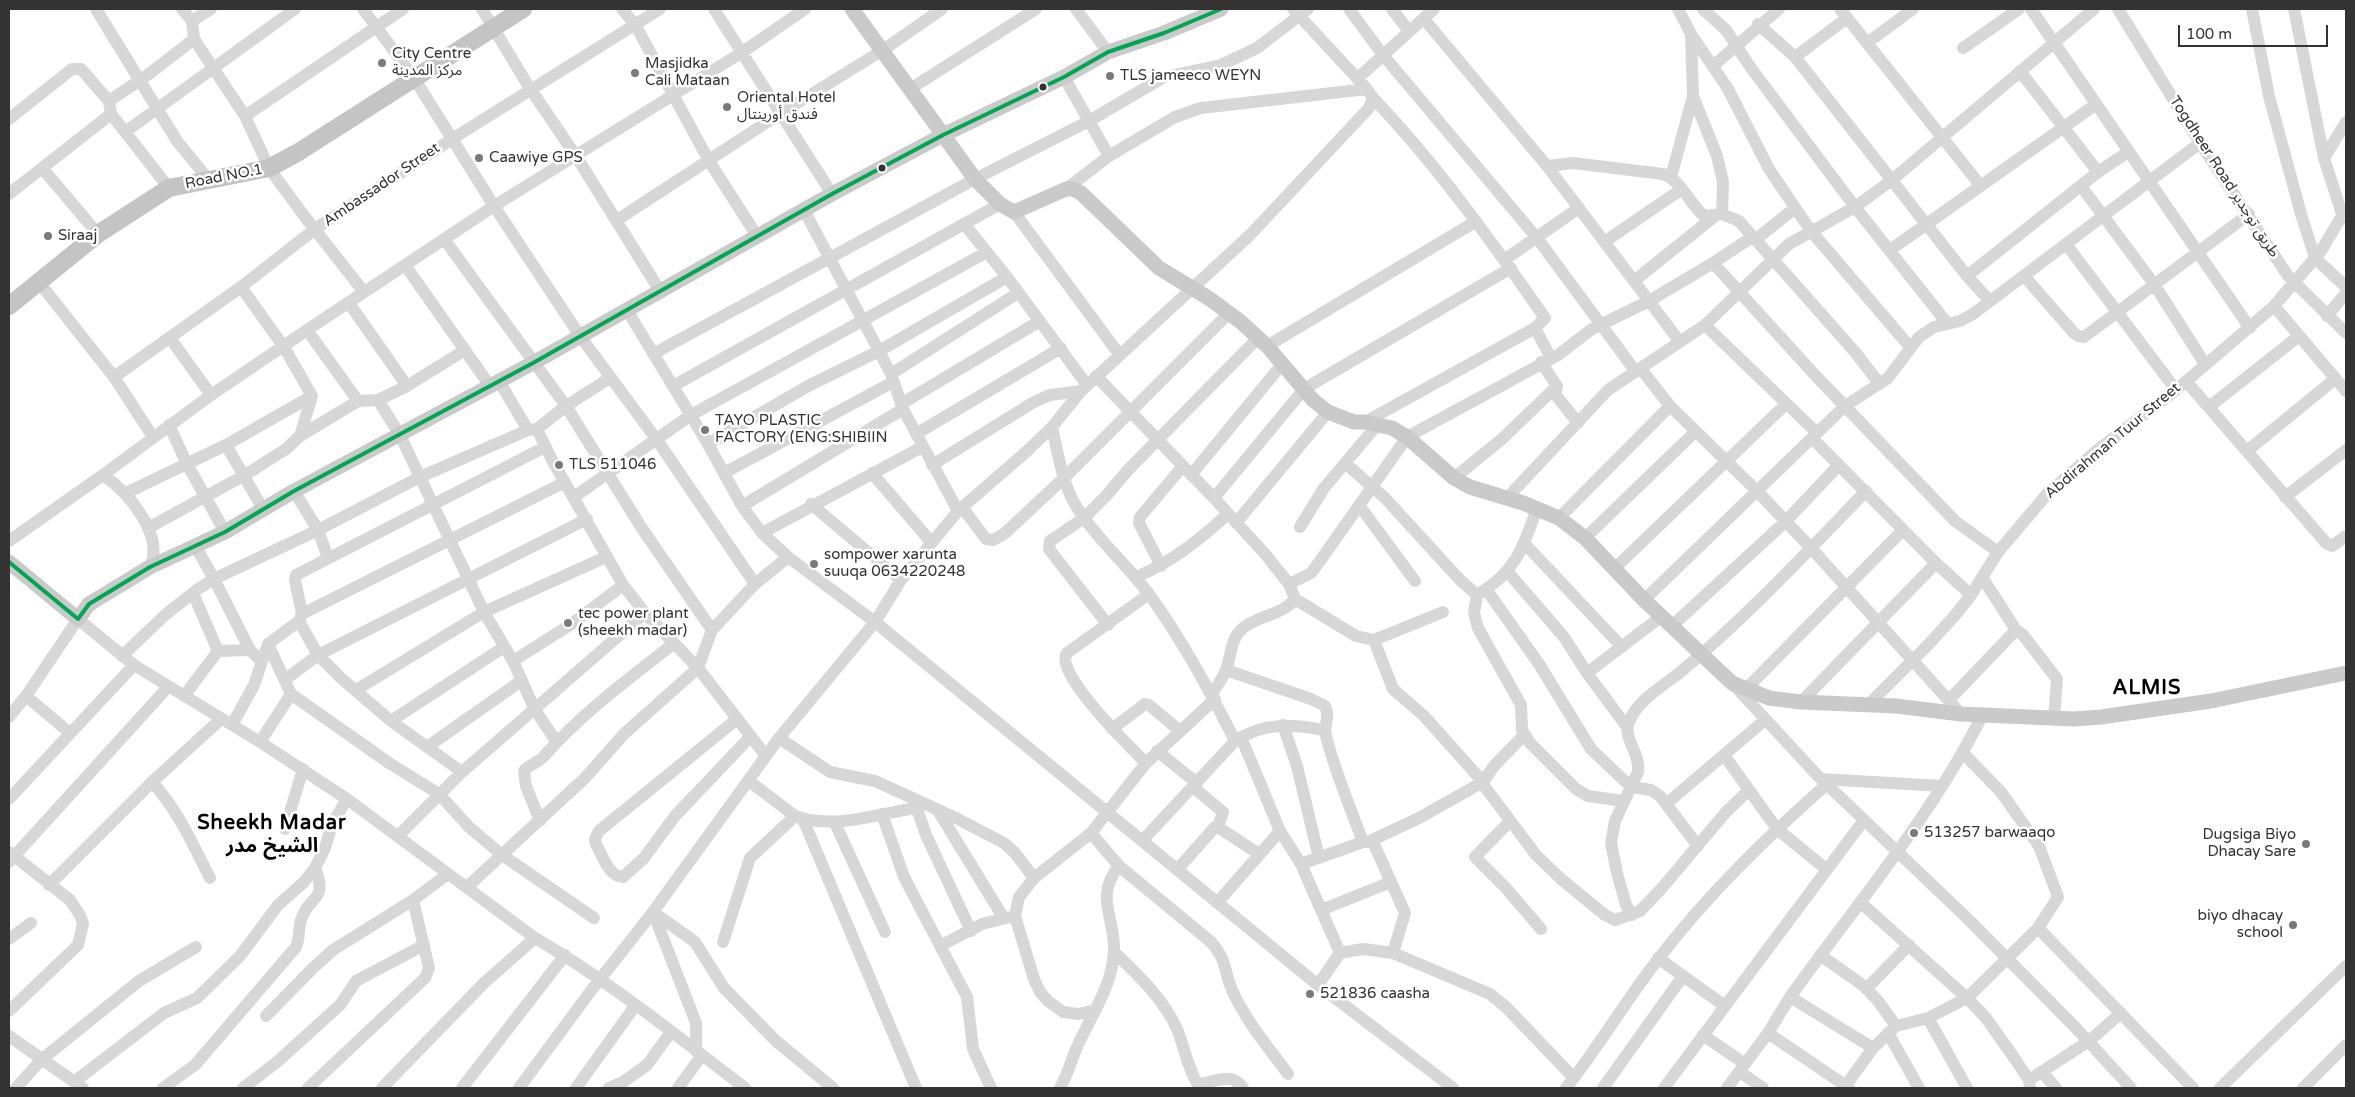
<!DOCTYPE html>
<meta charset="utf-8">
<style>
body{margin:0}
#map{position:relative;width:2355px;height:1097px;overflow:hidden;background:#fff;font-family:"Varela Round",sans-serif}
canvas{display:block}
.frame{position:absolute;inset:0;border:10px solid #333;pointer-events:none}
.scale{position:absolute;left:2178px;top:25px;width:150px;height:22px;box-sizing:border-box;border:2px solid #333;border-top:0;padding-left:6px;font-size:15px;line-height:18px;white-space:nowrap;color:#333;-webkit-text-stroke:4px #fff;paint-order:stroke}
</style>
<div id="map">
<canvas width="2355" height="1097"></canvas>
<div class="frame"></div>
<div class="scale">100 m</div>
</div>
<script>
const context = document.querySelector('canvas').getContext('2d');
context.lineJoin = 'round';
function strokePath(path, color, width, dash) {
  context.strokeStyle = color;
  context.lineWidth = width;
  context.lineCap = dash ? 'butt' : 'round';
  context.setLineDash(dash || []);
  context.stroke(path);
}
function write(font, color, halo, rows, align = 'center') {
  context.font = font + ' "Varela Round","Noto Sans Arabic",sans-serif';
  context.lineWidth = 5;
  context.setLineDash([]);
  context.textBaseline = 'middle';
  context.strokeStyle = halo;
  context.fillStyle = color;
  for (const [text, x, y, turn = 0] of rows) {
    context.save();
    context.translate(x, y);
    context.rotate((+turn || 0) * Math.PI / 180);
    context.textAlign = isNaN(turn) ? turn : align;
    if (halo) context.strokeText(text, 0, 0);
    context.fillText(text, 0, 0);
    context.restore();
  }
}
strokePath(new Path2D(`
 M96,9l81,132 31,38
 M182,9l10,12 2,18 51,77 24,52 36,49 59,75
 M363,9l51,69 80,128 86,130 77,104 98,144
 M482,9l47,78 47,69 84,135
 M622,9l14,17 73,135 48,75
 M714,9l118,185
 M1076,9l32,43
 M1349,9l34,46 154,183 99,134
 M1392,9l17,22
 M1678,9l13,25 37,55 41,80 42,62 99,116
 M1703,9l23,21 25,38 104,139 92,116
 M1840,9l140,176
 M2031,9l219,319
 M2118,9l82,134 88,133 58,57
 M2252,9l17,87 32,118 14,44 31,29
 M2294,9l30,149 18,56
 M1424,19l123,147 133,176
 M192,21l19,-12
 M1758,24l37,33 172,219 23,25
 M1691,34l2,62 24,60 6,26 -1,32
 M1867,43l46,-34
 M1963,48l56,-39
 M1795,57l52,-39
 M1713,66l66,-57
 M2020,71l78,101
 M1064,77l45,79
 M1358,78l76,-69
 M910,89l126,-80
 M109,101l40,-27 45,-35
 M111,114l58,74
 M245,116l158,-107
 M9,119l63,-50h9l28,32 2,13 -102,80
 M125,132l170,-123
 M2324,158l22,-36
 M1547,166l26,-3 90,11c19,7 26,29 41,42l18,-2 17,7 116,131 24,31
 M43,169l55,65
 M1671,177l22,-81
 M2081,186l73,98 51,80
 M1066,189l43,-33 66,-39 26,-9 166,-19
 M804,210l75,141 12,23 12,35 55,102
 M1014,212l105,142
 M617,220l164,-107 102,-63 59,-41
 M965,225l42,52 80,108
 M444,239l122,167 75,121 71,103
 M1755,240l40,-32
 M1604,242l78,-53
 M2066,244l110,146
 M1890,250l205,-145
 M1504,260l75,-52
 M1713,263l102,112 140,146 43,31
 M405,265l85,121
 M1967,276l131,-104 30,-20
 M2024,276l50,57 4,3 6,1 165,-123
 M38,281l76,96 39,60
 M1634,281l81,-65
 M241,287l43,60 28,49 -12,40
 M349,303l58,83
 M2274,306l72,85
 M627,310l81,134 34,62 20,27 26,24 87,65 443,363 135,103
 M2327,316l19,-23
 M1705,325l112,108
 M1535,328l16,30
 M307,330l51,71
 M170,338l41,57
 M1267,346l208,-124
 M653,354l322,-175 114,-58 75,-44 57,-12 36,-17 51,-39
 M1541,362l16,24 -2,8 23,29
 M1641,369l29,37 87,85 54,57 150,166
 M891,374l127,-81
 M1096,376l118,122 52,57 23,29 6,15 61,37 18,4 69,-28
 M114,377l127,-90 74,-58 137,-90 208,-130
 M499,381l29,49
 M2186,381l141,163 5,2 14,-10
 M673,386l327,-182
 M378,400l22,35 84,177 29,49 21,47 22,33
 M901,404l139,-83
 M2209,407l90,-71
 M1365,422l170,-94 10,-10c-53,-76 -108,-153 -172,-220
 M169,425l18,39 38,68
 M1052,427c6,26 10,56 24,79 21,34 52,59 75,91 33,46 59,94 84,144
 M537,429l15,31 71,125 22,28 53,55 68,88
 M916,434l145,-86
 M1812,438l124,125 35,32
 M708,444l100,-58 71,-35 128,-74
 M226,445l37,64
 M2247,451l88,-72
 M1345,463l40,35 75,82 17,15
 M932,465l102,-63 16,-7 31,-4
 M724,473l169,-91
 M872,473l59,69
 M103,475c25,17 62,60 47,92
 M1191,475l92,-112
 M1454,478l48,-39 55,-53
 M294,491l24,39 10,28
 M126,493l100,-48 86,-49
 M574,497l117,-82 296,-163
 M2285,497l61,-47
 M1214,498l90,-109 207,-121
 M1507,498l101,-108 97,-65 84,-81 66,-37 37,-27 202,-171
 M811,504l90,76
 M1359,505l56,76
 M742,506l161,-97
 M962,507l24,32 7,1 11,-6 60,-56 165,-165
 M1559,518l111,-112
 M1236,523l92,-111
 M1300,527l24,-39 54,-64
 M148,528l97,-53 41,-26 14,-13 58,-35 20,-1 29,-14 58,-36
 M762,533l160,-86
 M1585,538l110,-106
 M9,541l94,-66 108,-80 96,-65 187,-124 247,-153 64,-44
 M1525,544l97,103
 M196,547l18,32 36,71 12,12
 M1161,566l-22,-43 1,-6 43,-51
 M1615,568l171,-164
 M1507,571l57,66 23,36 40,54
 M1136,577c36,-15 63,-37 92,-63
 M1982,577l34,53 7,5 34,44 -3,40
 M1289,584l22,-11 9,-12 87,-124 151,-82 34,-26 57,-28 64,-38 39,-26
 M1486,589l53,75 52,85 40,38 20,3 9,6 38,50
 M193,593l25,58
 M1480,593c36,-21 44,-48 57,-85
 M1477,595l-3,18 4,15 43,77 1,25 8,13 46,46 12,7 35,5
 M1644,600l201,-194 43,-28 31,-41 15,-10 26,-6 13,-7 227,-171
 M302,614l-7,-34 1,-5 249,-128
 M299,621l19,34 24,24 49,42 71,51
 M1108,625l-59,-76 1,-8 34,-23 22,-22 22,-26 130,-132
 M1673,625l112,-103 54,-57
 M268,644l23,50 98,69 50,31 30,33 33,28 92,63
 M218,651l32,-1
 M122,656l43,-41 33,-26 16,-10 104,-49 102,-53 108,-47 9,-1 29,-23 44,-28
 M513,661l60,-38 50,-38
 M1226,670l85,29 14,7c6,10 -2,19 1,30 9,36 24,71 37,106
 M1587,673l75,-57
 M286,679l32,-24 269,-136
 M1732,683l85,92 152,145 106,107 56,61
 M356,690l128,-78 122,-55
 M1745,690l158,-160
 M1212,693c5,-7 11,-15 14,-23 5,-13 4,-26 12,-37 15,-18 43,-16 57,-34
 M26,696l44,37
 M184,696l34,-45
 M1949,700l67,-70
 M1801,702l135,-139
 M1868,705l60,-60 29,-32 14,-18 27,-43 50,-59 47,-41 81,-62 98,-84 47,-55 25,-42
 M9,717l17,-21 52,-77 56,46 126,77 87,57 188,139c74,43 142,98 210,150
 M737,719l-138,112 -4,8 1,5c6,11 13,33 27,33l21,-19 31,-42 76,-80
 M391,721l113,-74
 M232,725l22,-40 14,-41 31,-23 3,-7 263,-132
 M1283,725l14,41 22,92
 M1112,729l33,-25 4,1 31,26
 M1524,735l-30,31 -11,16 2,5 51,68 25,24 44,36 10,5 25,-9 22,-23 64,-76 23,-22
 M1241,737l39,94 21,33 39,89 -22,32
 M779,738l51,34 45,9 81,37 48,25 11,10 19,25
 M260,742l31,-48
 M427,747l94,-66
 M1157,751l40,32
 M1724,755l53,74 49,40
 M1146,763c-15,-15 -93,-91 -79,-110l82,-59
 M1821,779l121,7
 M749,781l46,35c38,14 82,-2 121,-8
 M1193,787l30,25 -5,15
 M9,799l125,-134
 M914,800l12,35 45,96
 M1666,804l99,-84
 M937,809l66,108
 M882,814l22,63 63,120 6,52 18,39
 M803,819l113,269
 M540,821l-14,-35 -2,-15c6,-7 16,-9 21,-16 37,-42 84,-76 128,-111
 M1510,821l-35,36 30,30 36,42
 M835,823l50,109
 M285,829l18,-60
 M1091,833l28,33 92,76c17,20 12,27 21,48 14,31 36,57 56,84
 M398,836l64,-64 183,-159
 M1142,841l93,-100c29,-19 56,-17 89,-11
 M1370,841l49,-23 64,-36 -59,-66 -31,-27 -19,-49
 M9,862l159,-175
 M1301,864l62,-22h10l32,71 -12,40
 M1177,870l38,-43 6,2 38,25
 M210,878c-17,-33 -32,-68 -58,-96l69,-63
 M49,885l103,-103
 M467,887l118,-109 39,-44 74,-66 14,-38 43,-46 33,-27
 M1860,902l107,96 19,20 29,41 14,21 1,8
 M1217,903l63,-72
 M1321,910l70,-28
 M653,912l42,30 29,46 52,53 57,47
 M653,912l43,111v28
 M1632,915l-6,-10 -9,-32 -6,-30 4,-22 23,-49c3,-17 -14,-33 -10,-47 6,-22 33,-38 50,-51 67,-55 127,-120 188,-183
 M2038,928l155,160
 M9,939l22,-16
 M723,942l27,-84 45,-42
 M940,946l42,-22 28,-7
 M1114,952c24,23 49,46 63,77 7,17 10,37 20,54l4,1c16,-3 31,-12 42,4
 M1340,953l23,-4 30,4 97,41 16,13 68,71
 M1820,955l44,31 14,15 18,25
 M1658,958l67,48
 M1866,989l43,-44
 M1790,997l83,51
 M1096,1010l-18,4 -15,-2 -15,-11 -8,-9 -6,-13 -19,-63 4,-19 15,-19 57,-45 55,-70 69,-64
 M9,1011l69,-66 5,-21 -3,-9 -10,-15 -61,-48
 M266,1016l47,-48 20,-18 80,-50
 M1928,1018l39,70
 M1768,1033l81,55
 M1888,1033l31,55
 M1703,1035l42,29
 M9,1036l74,52
 M1740,1072l23,16
 M2042,1072l14,16
 M2029,1080l60,-39 32,-28
 M74,1082l90,-69 33,-15 43,-42 38,-51 26,-23 11,-14 10,-20 7,-24 15,-25
 M16,1088l25,-28 98,-79 57,-34
 M163,1088l32,-23 101,-118c4,-9 2,-18 5,-27 7,-25 28,-18 14,-52
 M243,1088l34,-26 63,-57 16,-24 68,-36
 M308,1088l117,-110 4,-10 -16,-68 35,-26
 M382,1088l102,-105 51,-45
 M462,1088l103,-133
 M519,1088l71,-96 63,-80 126,-174 96,-116 26,-42 57,-69 68,-59 26,-25 29,-36 169,-156 119,-127 4,-10 -6,-9 -74,-80
 M576,1088l59,-82
 M609,1088l14,-6 24,-17 24,-33
 M678,1088l24,-33
 M1060,1088c7,-12 11,-26 16,-39 14,-32 37,-63 38,-99 1,-33 -20,-53 5,-84
 M1566,1088c32,-40 58,-85 90,-126 50,-66 109,-123 171,-178
 M1603,1088l80,-112
 M1664,1088l200,-268
 M1727,1088l41,-55 22,-36c66,-92 142,-181 193,-283
 M1844,1088l29,-40 23,-22 32,-8 39,-20 71,-70 20,-31 -19,-51 -38,-54 -38,-39
 M2220,1088l126,-122
 M2303,1088l43,-43`), '#d7d7d7', 12);
strokePath(new Path2D(`
 M852,9l123,170 25,25 14,8 52,-23h7l8,4 78,75 51,31 31,23 26,24 46,54 15,12 26,10h11l27,6 15,9 47,41 16,9 53,16 36,15 26,20 59,62 88,83 37,15 32,4 95,4 65,8 113,5 27,-2 110,-16 135,-28
 M9,562l69,57 11,-15 61,-37 75,-35 69,-41 239,-128 299,-169 111,-59 121,-58 44,-25 56,-19 57,-24`), '#cacaca', 15);
strokePath(new Path2D(`
 M9,306l89,-72 71,-46 100,-20 28,-15 226,-144`), '#c4c4c4', 18);
strokePath(new Path2D(`
 M9,562l69,57 11,-15 61,-37 75,-35 69,-41 239,-128 299,-169 111,-59 121,-58 44,-25 56,-19 57,-24`), '#00a651', 4);
for (const [x, y, r, color] of [
 [382,63,5,"#7a7a7a"],
 [635,73,5,"#7a7a7a"],
 [1110,76,5,"#7a7a7a"],
 [1043,87,4.5,"#333"],
 [727,107,5,"#7a7a7a"],
 [479,158,5,"#7a7a7a"],
 [882,168,4.5,"#333"],
 [48,236,5,"#7a7a7a"],
 [705,430,5,"#7a7a7a"],
 [559,465,5,"#7a7a7a"],
 [814,564,5,"#7a7a7a"],
 [568,623,5,"#7a7a7a"],
 [1914,833,5,"#7a7a7a"],
 [2306,844,5,"#7a7a7a"],
 [2293,925,5,"#7a7a7a"],
 [1310,994,5,"#7a7a7a"]
]) {
  const dot = new Path2D();
  dot.arc(x, y, r, 0, 2 * Math.PI);
  context.fillStyle = color;
  context.fill(dot);
  strokePath(dot, '#fff', 2);
}
write('15px', '#333', '#fff', [
 ["City Centre",392,54],
 ["مركز المدينة",392,71],
 ["Masjidka",645,64],
 ["Cali Mataan",645,81],
 ["TLS jameeco WEYN",1120,76],
 ["Oriental Hotel",737,98],
 ["فندق أورينتال",737,115],
 ["Caawiye GPS",489,158],
 ["Siraaj",58,236],
 ["TAYO PLASTIC",715,421],
 ["FACTORY (ENG:SHIBIIN",715,438],
 ["TLS 511046",569,465],
 ["sompower xarunta",824,555],
 ["suuqa 0634220248",824,572],
 ["tec power plant",578,614],
 ["(sheekh madar)",578,631],
 ["513257 barwaaqo",1924,833],
 ["Dugsiga Biyo",2296,835,"right"],
 ["Dhacay Sare",2296,852,"right"],
 ["biyo dhacay",2283,916,"right"],
 ["school",2283,933,"right"],
 ["521836 caasha",1320,994]
], 'left');
write('15px', '#333', '#fff', [
 ["Road NO.1",224,177,-11],
 ["Togdheer Road طريق توجدير",2224,177,57],
 ["Ambassador Street",382,185,-34],
 ["Abdirahman Tuur Street",2113,441,-40]
]);
context.letterSpacing = '1px';
write('bold 20px', '#000', '#fff', [
 ["ALMIS",2147,689],
 ["Sheekh Madar",272,824],
 ["الشيخ مدر",272,847]
]);
context.letterSpacing = '0px';
</script>
